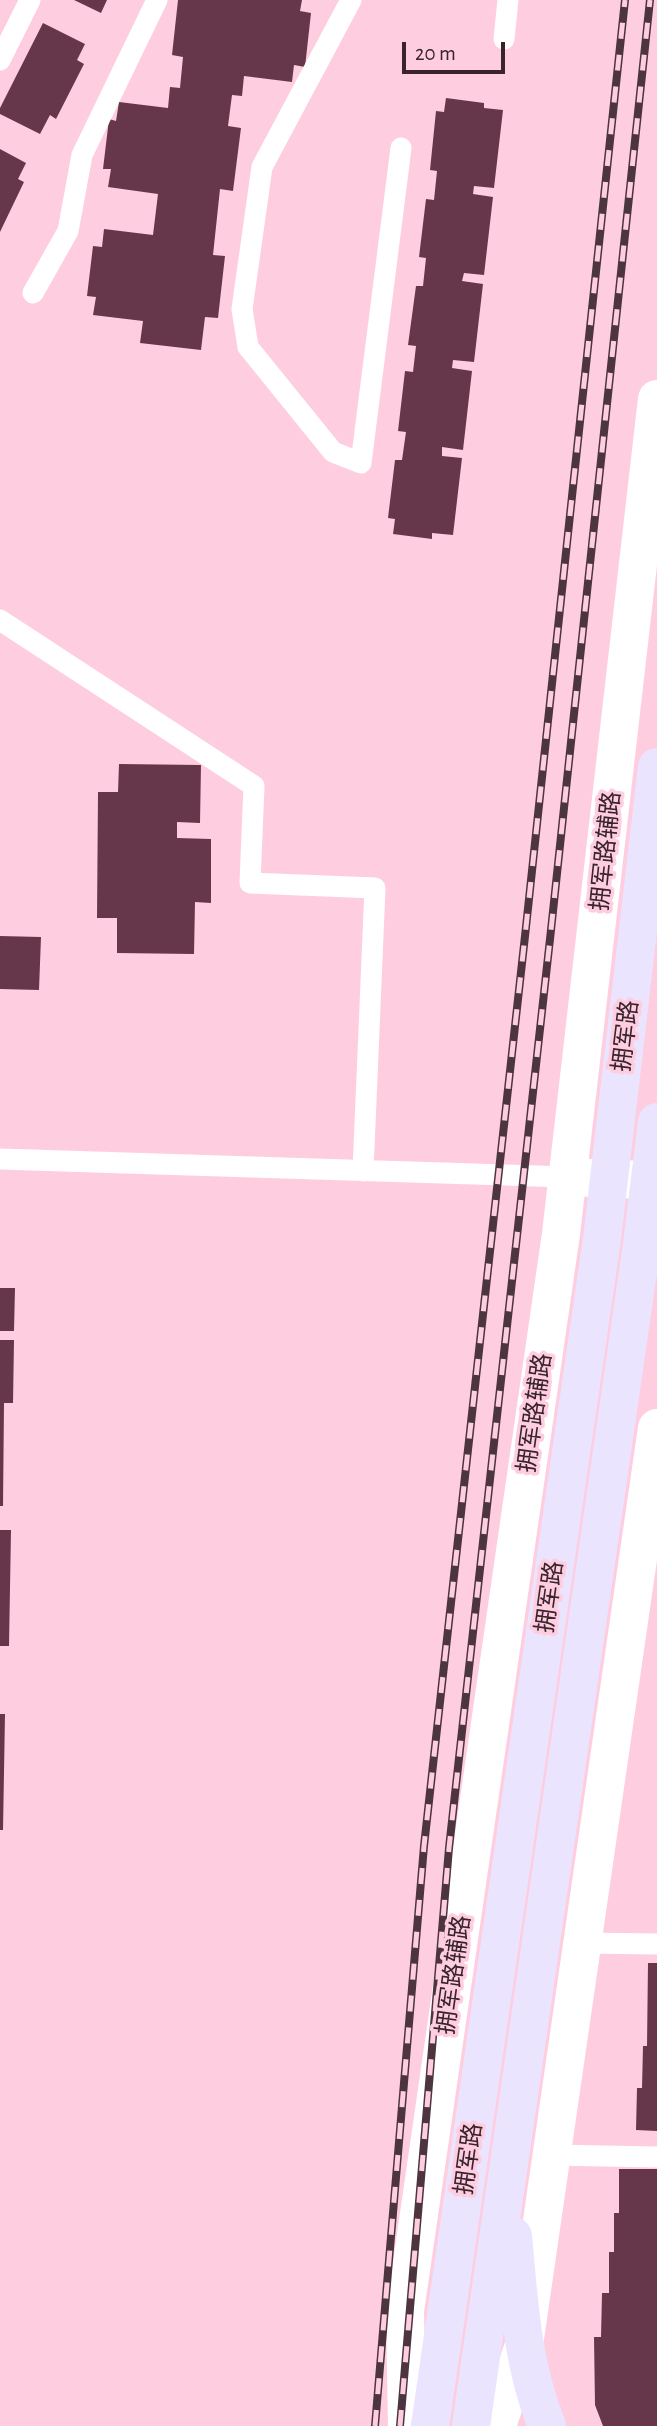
<!DOCTYPE html>
<meta charset="utf-8">
<style>
body{margin:0}
#map{position:relative;width:657px;height:2426px;overflow:hidden;background:#fecee0;font-family:"Alegreya Sans",sans-serif}
canvas{display:block}
.scale{position:absolute;left:402px;top:42px;width:103px;height:32px;box-sizing:border-box;border:4px solid #39232c;border-top:0;padding-left:9px;font-size:21px;line-height:24px;white-space:nowrap;color:#39232c;-webkit-text-stroke:5px #fecee0;paint-order:stroke}
</style>
<div id="map">
<canvas width="657" height="2426"></canvas>
<div class="scale">20 m</div>
</div>
<script>
const context = document.querySelector('canvas').getContext('2d');
context.lineJoin = 'round';
function paint(path, color) {
  context.fillStyle = color;
  context.fill(path, 'evenodd');
}
function strokePath(path, color, width, dash) {
  context.strokeStyle = color;
  context.lineWidth = width;
  context.lineCap = dash ? 'butt' : 'round';
  context.setLineDash(dash || []);
  context.stroke(path);
}
function write(font, color, halo, rows, align = 'center') {
  context.font = font + ' "Alegreya Sans","Noto Sans SC",sans-serif';
  context.lineWidth = 7;
  context.setLineDash([]);
  context.textBaseline = 'middle';
  context.strokeStyle = halo;
  context.fillStyle = color;
  for (const [text, x, y, turn = 0] of rows) {
    context.save();
    context.translate(x, y);
    context.rotate((+turn || 0) * Math.PI / 180);
    context.textAlign = isNaN(turn) ? turn : align;
    if (halo) context.strokeText(text, 0, 0);
    context.fillText(text, 0, 0);
    context.restore();
  }
}
paint(new Path2D(`
 M74,0h33l-6,13z
 M178,0h124l-2,11 11,2 -6,54 -11,-2 -2,17 -48,-6 -2,20 -10,-1 -4,31 13,2 -8,63 -13,-2 -7,66 12,1 -7,62 -13,-1 -4,33 -61,-7 3,-22 -50,-6 3,-18 -9,-1 6,-50 9,1 2,-18 49,6 5,-41 -50,-7 3,-18h-8l6,-50 7,2 3,-19 49,6 2,-21 10,1 3,-31 -11,-2z
 M43,23l42,21 -8,16 7,4 -28,55 -6,-4 -10,19 -40,-20v-6z
 M446,98l38,5v5l19,2 -9,78 -20,-2 -1,8 20,3 -9,78 -20,-2 -2,8 21,3 -9,78 -21,-2 -1,8 20,3 -9,79 -21,-3v9l20,2 -9,77 -21,-2v6l-39,-5 2,-15 -7,-1 7,-58h7l4,-28 -8,-1 7,-60 8,1 3,-26 -8,-1 8,-59h7l3,-28 -7,-1 7,-58 8,1 3,-29 -7,-1 6,-59 8,1z
 M0,149l26,14 -8,16 6,3 -24,50z
 M119,764l82,1 -1,58 -23,-1v16l34,1v64l-16,-1 -1,52 -77,-1v-35h-20l1,-126h20z
 M0,936l41,1 -2,53 -39,-1z
 M0,1288h15l-1,43h-14z
 M0,1340h14l-1,63h-9l-1,103h-3z
 M0,1530h11l-2,116h-9z
 M0,1714h5l-2,116h-3z
 M648,1963h9v168l-21,-1 1,-42h5l1,-42h4z
 M619,2169h38v257h-54l-8,-21 -1,-68h7l1,-44h7v-41h5v-39h5z`), '#66364a');
strokePath(new Path2D(`
 M351,0l-89,167 -20,142 6,38 85,105 28,11 40,-315
 M504,39l4,-39
 M0,60l30,-60
 M33,293l35,-62 14,-76 75,-155
 M0,620l254,166 -4,97 125,5 -12,283
 M0,1159l568,18
 M582,1943l75,1
 M551,2155l106,2`), '#fff', 21);
strokePath(new Path2D(`
 M407,2426l-2,-115 156,-1077 96,-835
 M497,2426l27,-81 133,-917`), '#fff', 38);
strokePath(new Path2D(`
 M568,1177l75,3`), '#fff', 38);
strokePath(new Path2D(`
 M513,2236c6,64 9,129 34,190
 M430,2426l172,-1187 55,-472
 M471,2426l171,-1182 15,-122`), '#eae4fe', 38);
const rail = new Path2D(`
 M375,2426l49,-580 102,-919 99,-927
 M400,2426l49,-578 102,-918 99,-930`);
strokePath(rail, '#4d353f', 8);
strokePath(rail, '#fecee0', 5, [16]);
write('24px', '#39232c', '#fecee0', [
 ["拥军路辅路",606,851,-84],
 ["拥军路",626,1036,-83],
 ["拥军路辅路",535,1413,-82],
 ["拥军路",550,1597,-82],
 ["拥军路辅路",454,1975,-82],
 ["拥军路",469,2159,-82]
]);
</script>
